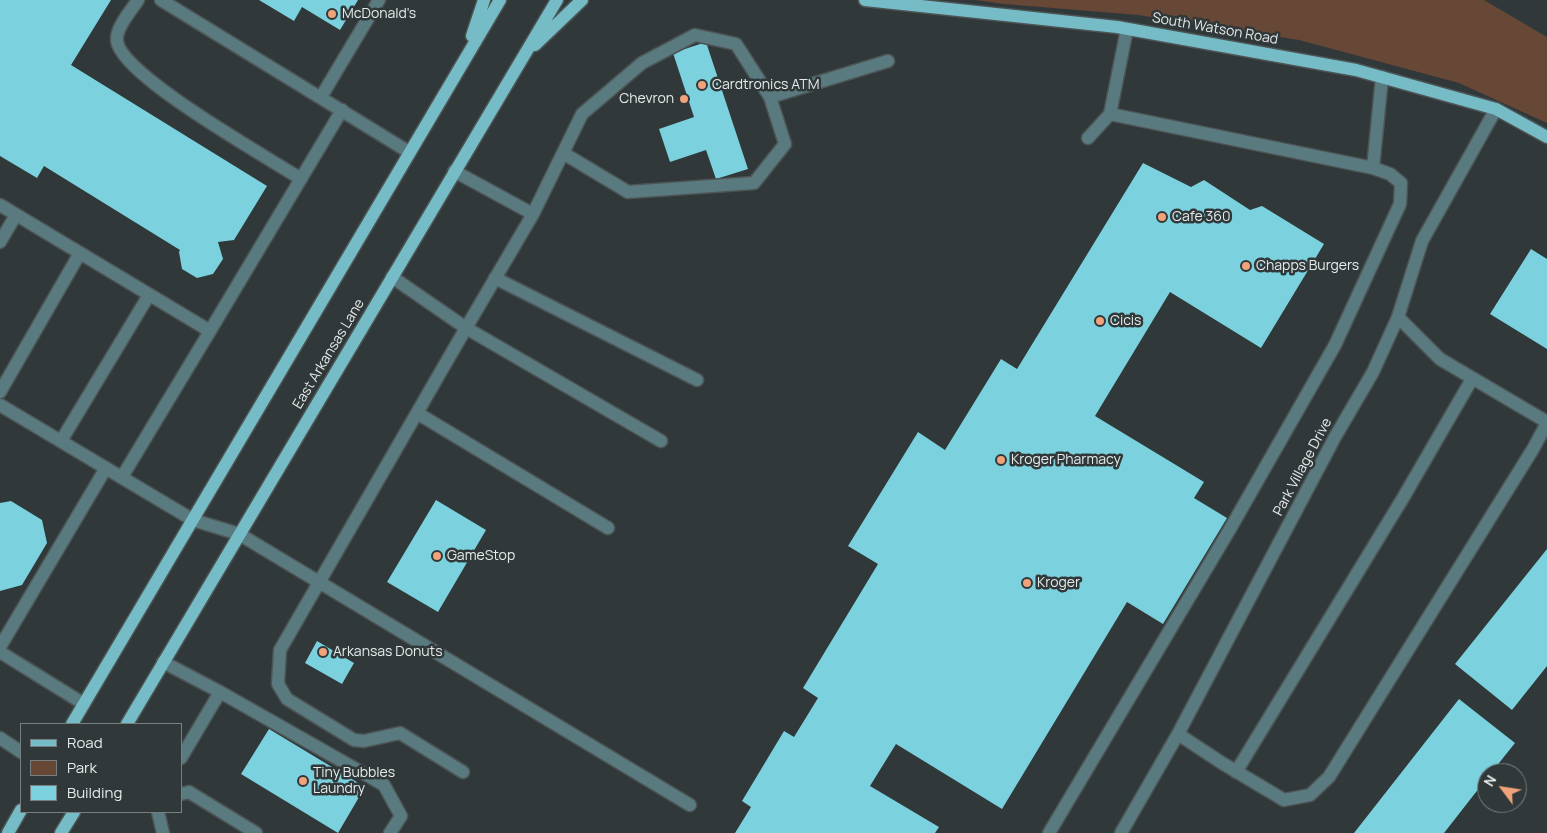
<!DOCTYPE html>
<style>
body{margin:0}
#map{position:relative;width:1547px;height:833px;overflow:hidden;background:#303839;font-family:Manrope,sans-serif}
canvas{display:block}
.legend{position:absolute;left:20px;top:723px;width:162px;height:90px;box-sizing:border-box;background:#303839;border:1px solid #787f80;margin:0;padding:6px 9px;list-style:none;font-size:15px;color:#e5eaeb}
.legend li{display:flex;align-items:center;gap:10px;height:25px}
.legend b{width:25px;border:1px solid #787f80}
.north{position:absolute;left:1477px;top:763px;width:50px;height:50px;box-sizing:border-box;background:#303839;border:1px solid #787f80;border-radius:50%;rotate:301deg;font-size:14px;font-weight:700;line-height:20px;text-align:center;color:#e5eaeb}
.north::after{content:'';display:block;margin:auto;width:18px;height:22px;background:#f0a27a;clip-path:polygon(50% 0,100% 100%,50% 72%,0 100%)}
</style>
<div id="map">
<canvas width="1547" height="833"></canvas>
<ul class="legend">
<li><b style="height:6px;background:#75bcc7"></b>Road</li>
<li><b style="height:14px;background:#674736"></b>Park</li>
<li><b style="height:14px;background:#7bd1de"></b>Building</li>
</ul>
<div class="north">N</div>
</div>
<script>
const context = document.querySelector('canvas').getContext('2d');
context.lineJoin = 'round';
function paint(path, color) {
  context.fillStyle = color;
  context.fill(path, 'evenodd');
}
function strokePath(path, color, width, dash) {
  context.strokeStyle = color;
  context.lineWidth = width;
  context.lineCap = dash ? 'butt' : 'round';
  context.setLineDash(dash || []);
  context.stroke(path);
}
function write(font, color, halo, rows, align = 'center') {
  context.font = font + ' Manrope,sans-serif';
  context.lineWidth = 5;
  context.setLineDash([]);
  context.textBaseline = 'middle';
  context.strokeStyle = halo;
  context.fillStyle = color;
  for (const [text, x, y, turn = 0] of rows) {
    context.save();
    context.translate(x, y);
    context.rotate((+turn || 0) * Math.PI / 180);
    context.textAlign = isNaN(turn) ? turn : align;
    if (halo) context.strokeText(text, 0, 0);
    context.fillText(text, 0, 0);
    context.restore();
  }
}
paint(new Path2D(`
 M975,0h509l63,37v86l-88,-40 -160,-43 -161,-25 -134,-11z`), '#674736');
paint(new Path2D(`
 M0,0h111l-40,65 196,121 -33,54 -16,2 5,17 -10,15 -16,4 -15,-9 -3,-17 1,-2 -136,-84 -7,12 -37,-22z
 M259,0h99l-18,30 -38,-23 -8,14z
 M706,42l42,127 -32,10 -10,-29 -36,12 -11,-33 35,-12 -21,-64z
 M1143,163l48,24 13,-7 46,30 12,-4 62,38 -63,104 -91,-56 -75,124 109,66 -10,16 33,20 -64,106 -36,-22 -125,207 -106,-65 -26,42 69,41 -4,6h-200l16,-26 -9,-6 42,-70 10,6 24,-39 -15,-10 75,-124 -30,-18 70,-114 27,18 56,-91 16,10z
 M1531,249l16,10v90l-57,-35z
 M436,500l50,30 -48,82 -51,-30z
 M11,501l31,19 5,23 -25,42 -22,6v-88z
 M1547,549v117l-35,44 -57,-46z
 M317,641l37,22 -12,21 -37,-21z
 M1459,699l56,44 -24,30h-4v5l-43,55h-90z
 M269,729l96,58 -27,46 -97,-59z`), '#7bd1de');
const minor = new Path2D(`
 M138,0c-7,11 -22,27 -21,40 1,34 152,118 184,139
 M161,0l248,152
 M1127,29l-17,85 263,54
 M321,97l58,-97
 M1088,138l22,-24
 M563,153l65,39 126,-9 31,-39 -15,-47
 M454,171l79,43 49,-100 60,-51 53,-28 41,9 34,53 118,-36
 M0,205l210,126 -88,146
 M533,214l-67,114 195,113
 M0,242l16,-27
 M392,277l74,51 -186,322 -2,34 9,15 67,41 10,1 36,-8 63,39
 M495,278l202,102
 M1398,317l42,42 107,63
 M210,331l132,-221
 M0,392l80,-139
 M0,405l193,115 46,14 451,271
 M417,413l191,115
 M61,441l88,-146
 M0,647l106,-179
 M0,652l84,52
 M163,662l57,30
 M1178,734l44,29 62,37 26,-5 19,-18 204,-328 14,-26
 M0,738l21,14
 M181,758l39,-66 164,93 17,31 -11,17
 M1236,772l167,-274 69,-119
 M181,794l8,-2 67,41
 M158,812l5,21
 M1049,833l181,-304 105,-184 65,-141 1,-21 -11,-9 -17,-6 9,-91
 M1121,833l57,-99 157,-297 38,-65 25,-55 24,-76 74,-132`);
const major = new Path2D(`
 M865,0l252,27 239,43 140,39 51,28
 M472,36l12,-36
 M535,45l47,-45
 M72,724l428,-724
 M127,724l430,-724
 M8,833l13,-23
 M61,833l13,-21`);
strokePath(minor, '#4d5455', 15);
strokePath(major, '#4d5455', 15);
strokePath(minor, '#597a7f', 12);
strokePath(major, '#75bcc7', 12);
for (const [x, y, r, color] of [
 [332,14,5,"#f0a27a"],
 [702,85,5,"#f0a27a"],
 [684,99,5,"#f0a27a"],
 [1162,217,5,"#f0a27a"],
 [1246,266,5,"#f0a27a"],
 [1100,321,5,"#f0a27a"],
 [1001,460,5,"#f0a27a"],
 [437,556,5,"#f0a27a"],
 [1027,583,5,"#f0a27a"],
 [323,652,5,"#f0a27a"],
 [303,781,5,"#f0a27a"]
]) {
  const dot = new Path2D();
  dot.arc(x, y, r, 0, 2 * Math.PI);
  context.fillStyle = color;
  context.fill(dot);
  strokePath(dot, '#303839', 2);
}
write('14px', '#e5eaeb', '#303839', [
 ["McDonald's",342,14],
 ["Cardtronics ATM",712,85],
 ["Chevron",674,99,"right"],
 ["Cafe 360",1172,217],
 ["Chapps Burgers",1256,266],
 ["Cicis",1110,321],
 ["Kroger Pharmacy",1011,460],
 ["GameStop",447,556],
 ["Kroger",1037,583],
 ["Arkansas Donuts",333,652],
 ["Tiny Bubbles",313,773],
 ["Laundry",313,789]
], 'left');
write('14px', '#e5eaeb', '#303839', [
 ["South Watson Road",1215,29,10],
 ["East Arkansas Lane",329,354,-59],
 ["Park Village Drive",1303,467,-62]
]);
</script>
